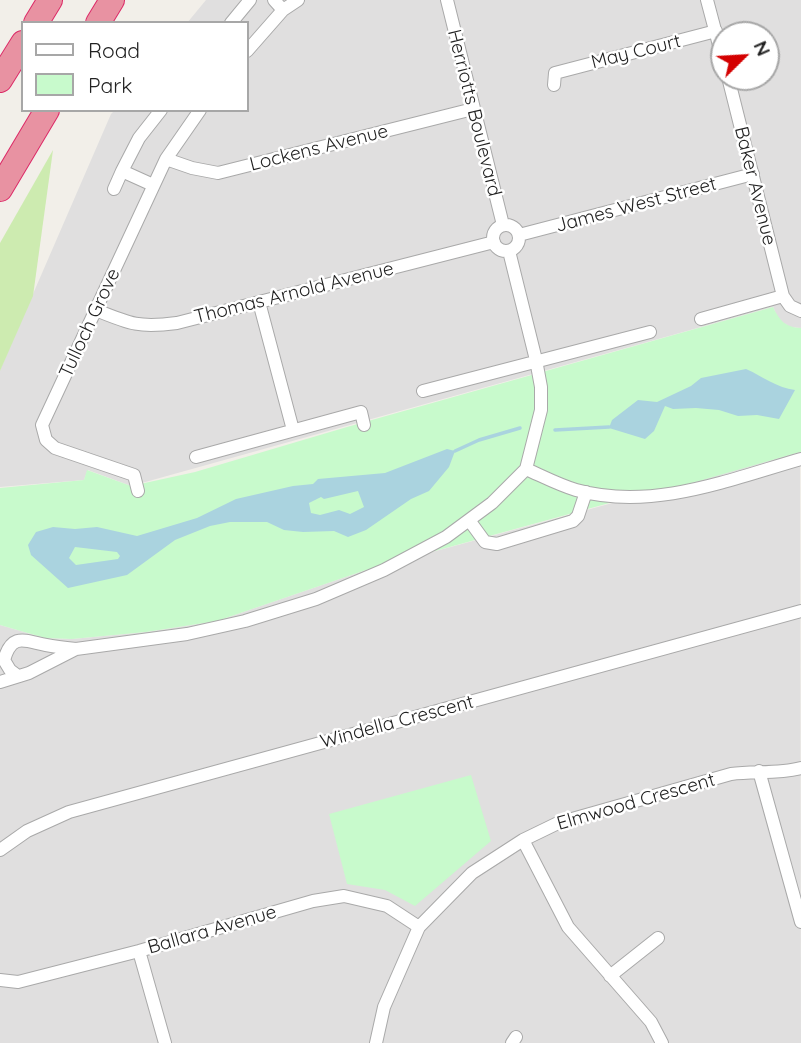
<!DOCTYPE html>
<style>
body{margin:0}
#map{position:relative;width:801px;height:1043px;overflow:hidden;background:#f2efe9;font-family:Quicksand,sans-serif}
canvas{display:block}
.legend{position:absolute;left:21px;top:21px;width:228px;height:91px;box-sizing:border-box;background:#fff;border:2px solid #a7a7a7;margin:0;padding:9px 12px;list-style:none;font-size:21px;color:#222}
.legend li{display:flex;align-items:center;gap:14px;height:35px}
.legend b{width:35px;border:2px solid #a7a7a7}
.north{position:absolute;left:710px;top:21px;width:70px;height:70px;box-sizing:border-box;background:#fff;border:2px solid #a7a7a7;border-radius:50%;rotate:66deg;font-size:19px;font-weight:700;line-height:28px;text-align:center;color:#222}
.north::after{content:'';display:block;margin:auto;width:24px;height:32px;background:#d40000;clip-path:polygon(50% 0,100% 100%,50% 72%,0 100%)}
</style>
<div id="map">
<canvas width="801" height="1043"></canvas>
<ul class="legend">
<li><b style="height:9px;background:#fff"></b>Road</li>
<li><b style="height:19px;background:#c8facc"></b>Park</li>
</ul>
<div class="north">N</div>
</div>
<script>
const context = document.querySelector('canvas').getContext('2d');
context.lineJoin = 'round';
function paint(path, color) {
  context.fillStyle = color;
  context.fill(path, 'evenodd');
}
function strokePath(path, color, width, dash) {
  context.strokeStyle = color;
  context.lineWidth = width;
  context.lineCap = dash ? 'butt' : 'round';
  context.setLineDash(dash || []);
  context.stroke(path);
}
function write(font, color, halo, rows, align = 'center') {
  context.font = font + ' Quicksand,sans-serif';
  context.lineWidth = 5;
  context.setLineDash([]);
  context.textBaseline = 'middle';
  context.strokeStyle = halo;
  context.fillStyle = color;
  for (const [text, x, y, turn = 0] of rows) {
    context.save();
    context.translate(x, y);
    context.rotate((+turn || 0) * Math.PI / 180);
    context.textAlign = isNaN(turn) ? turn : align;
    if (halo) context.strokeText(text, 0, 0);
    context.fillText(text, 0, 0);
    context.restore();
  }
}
paint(new Path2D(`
 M206,0h595v328l-11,-1 -11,-7 -6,-13 -642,179 -43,-16 -4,10 -84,7v-117l111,-256 4,-4h132v-87h-60zM724,35h42v42h-42z
 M800,452l1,591h-801v-418l45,13 27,1 74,-7 71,-11 149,-51z`), '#e0dfdf');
paint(new Path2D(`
 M53,150l-20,146 -33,75v-128z`), '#cdebb0');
paint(new Path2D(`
 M773,307c7,14 12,20 28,21v126l-1,-2 -122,35 -25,4 -287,79 -149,51 -71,11 -74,7 -27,-1 -45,-13v-137l84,-8 3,-10 44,16 64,-14 152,-45z
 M471,775l20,66 -76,65 -30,-16 -38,-6 -18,-70z`), '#c8facc');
paint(new Path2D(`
 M746,369c18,8 31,19 49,21l-16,29 -22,-4 -19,1 -19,-6 -23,-2 -23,1 -8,-3 -11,25 -9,8 -36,-11 3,-8 26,-20 19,2 34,-16 10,-8z
 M447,449l8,2 -6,16 -20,24 -18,8 -45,31 -18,7 -14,-6 -31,1 -19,-2 -17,-8h-37l-20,4 -35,14 -48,35 -59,13 -37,-33 -3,-10 8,-13 17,-5 22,2 22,-2 40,9 60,-18 39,-19 57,-13 20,-2 5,-5 67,-6zM358,491l6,16 -14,7 -11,-4 -19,5 -9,-2 -2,-10 12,-6 3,2zM75,547l42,5 3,4 -2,3 -42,6 -7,-7z`), '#aad3df');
strokePath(new Path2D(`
 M555,430l54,-3
 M455,451l24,-11 41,-12`), '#aad3df', 3.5);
const street = new Path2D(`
 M274,0l9,10
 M447,0l56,225
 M707,0l17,64
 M231,23l19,-23
 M247,51l36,-41 15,-10
 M728,77l55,219 7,10 11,5
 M554,85l1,-12 161,-42
 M166,159l26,9 26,5 255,-64
 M153,185l-31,-14 17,-33 22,-28
 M114,189l8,-18
 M493 238a13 13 0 1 1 26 0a13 13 0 1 1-26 0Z
 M519,235l234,-61
 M259,302l34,128
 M96,310c34,14 43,18 81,13l317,-81
 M701,319l82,-23
 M423,391l227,-59
 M196,457l165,-45 3,13
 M526,469c16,7 33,16 50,21 76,21 152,-10 225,-31
 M138,491l-4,-16 -79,-27 -9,-8 -4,-15 124,-266 34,-49
 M469,520l16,22 12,2 76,-23 5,-5 8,-24
 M18,676l-8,-6 -6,-10c8,-28 21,-19 42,-15 10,2 20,3 30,4
 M0,682l29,-9 47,-24 111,-15 58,-13 71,-22 68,-29 62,-33 46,-34 34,-34 15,-59v-23l-5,-27 -27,-109
 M759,771l42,151
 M523,840l45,87 83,95 11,21
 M0,850l27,-19 42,-19 732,-201
 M139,951l26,92
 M610,976l48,-38
 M0,980l18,2 121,-31 174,-50 31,-5 43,10 32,21
 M376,1043l8,-36 35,-80 53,-54 51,-33 35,-17 173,-49c23,-3 48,0 70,-6
 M512,1043l4,-6`);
const highway = new Path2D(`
 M36,23l14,-23
 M98,23l14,-23
 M0,80l23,-37
 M0,189l47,-79`);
strokePath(street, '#a9a9a9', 14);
strokePath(highway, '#dc2a67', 26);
strokePath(street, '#fff', 12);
strokePath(highway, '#e892a2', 24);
write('19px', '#222', '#fff', [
 ["May Court",636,52,-14],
 ["Herriotts Boulevard",474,113,76],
 ["Lockens Avenue",319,148,-14],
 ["Baker Avenue",755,186,76],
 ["James West Street",636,205,-15],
 ["Thomas Arnold Avenue",294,293,-14],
 ["Tulloch Grove",90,323,-65],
 ["Windella Crescent",397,722,-15],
 ["Elmwood Crescent",636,802,-16],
 ["Ballara Avenue",212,930,-16]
]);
</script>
